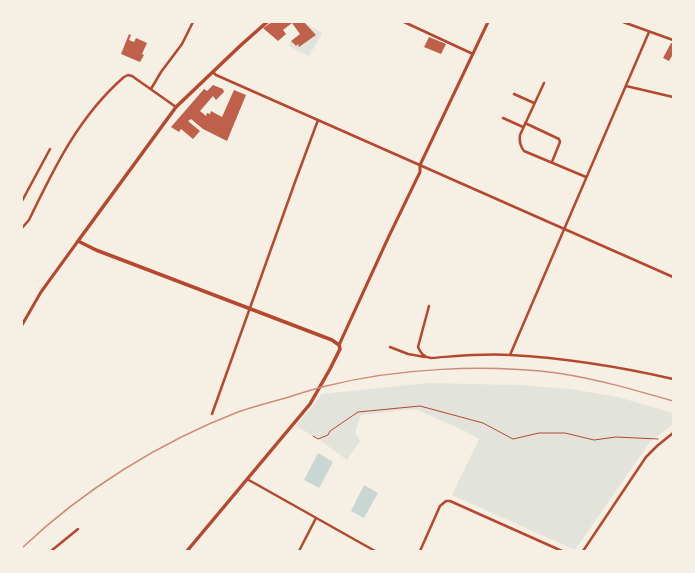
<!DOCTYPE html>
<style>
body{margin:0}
#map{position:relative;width:695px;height:573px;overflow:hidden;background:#f6efe4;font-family:"Varela Round",sans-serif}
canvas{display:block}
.frame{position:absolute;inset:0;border:23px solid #f6efe4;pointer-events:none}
</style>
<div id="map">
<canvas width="695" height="573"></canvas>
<div class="frame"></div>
</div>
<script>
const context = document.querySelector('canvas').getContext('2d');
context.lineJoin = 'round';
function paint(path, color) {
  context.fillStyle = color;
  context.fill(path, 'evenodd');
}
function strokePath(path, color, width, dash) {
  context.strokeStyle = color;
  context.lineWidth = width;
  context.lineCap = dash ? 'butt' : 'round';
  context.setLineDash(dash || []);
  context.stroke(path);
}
paint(new Path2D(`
 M304,22l18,11 -13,23 -21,-10 3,-5 4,5 3,-2 2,2 16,-11z
 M428,383l90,2 53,4 47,8 55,16v11l-23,18 -75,108 -123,-55 27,-56 -16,-9 -48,-21 -54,6 -6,18 5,8 -13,19 -29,-21 -22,-13 26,-32z`), '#e2e4dc');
paint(new Path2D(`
 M318,453l15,9 -14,26 -15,-8z
 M364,485l14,8 -14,25 -13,-7z`), '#c9d6d2');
paint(new Path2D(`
 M272,22h32l12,13 -17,12 -1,-3 -2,2 -5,-5 9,-7 -8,-11 -9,7 3,4 -8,7 -15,-13z
 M129,34l2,1 -2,5 5,2 2,-4 11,5 -5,11 2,1 -4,7 -19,-8z
 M429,37l17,7 -5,10 -17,-7z
 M671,43l2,1v12h-1l-3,5 -6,-3z
 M213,85l10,4 1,3 -8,8 -3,-4 -13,15 6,5 1,-3 3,1 1,-3 11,6 12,-27 12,5 -19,46 -24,-12 -12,-10 -3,2 12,10 -7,8 -12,-10 -2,3 -8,-5 33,-38 3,2z`), '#bf614a');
strokePath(new Path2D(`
 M313,436l5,3 10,-4 2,-4 28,-19 62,-6 63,17 30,16 26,-6h26l29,7 22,-3 42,2`), '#b5482f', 1);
strokePath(new Path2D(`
 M404,22l69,32
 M623,22l50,18
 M213,72l3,3 457,202
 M544,83l-24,52c-1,7 0,11 4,16l62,26
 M626,86l47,11
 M151,89l10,-17 21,-28 11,-22
 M514,94l20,9
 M503,118l20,9
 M525,123l34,16 1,3 -8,20
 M22,201l28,-52
 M22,228l7,-8c25,-52 50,-104 95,-143l4,-2 4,1 44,31
 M429,306l-11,41c3,7 6,10 13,11 27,-2 53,-5 79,-3 54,3 111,12 163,24
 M390,347l18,7 17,3
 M510,355l139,-323
 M212,414l83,-232 23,-62
 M247,479l128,72
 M51,551l27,-22
 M299,551l17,-33
 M420,551l20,-45 6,-5h4l112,50
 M583,551l63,-94 11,-11 16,-13`), '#b5482f', 2.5);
strokePath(new Path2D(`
 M22,325l19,-33 37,-51
 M339,345l50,-109 31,-64v-7l68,-143`), '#b5482f', 3);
strokePath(new Path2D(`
 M187,551l123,-147 20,-35 10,-20 -1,-4 -7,-5 -236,-90 -18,-9 98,-134 65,-62 26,-23`), '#b5482f', 3.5);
strokePath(new Path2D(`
 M22,548c61,-58 138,-106 216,-136 17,-6 34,-10 51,-15 12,-4 25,-8 37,-11 73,-18 157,-22 231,-13 40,6 78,17 116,28`), '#cf8b77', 1.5);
</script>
